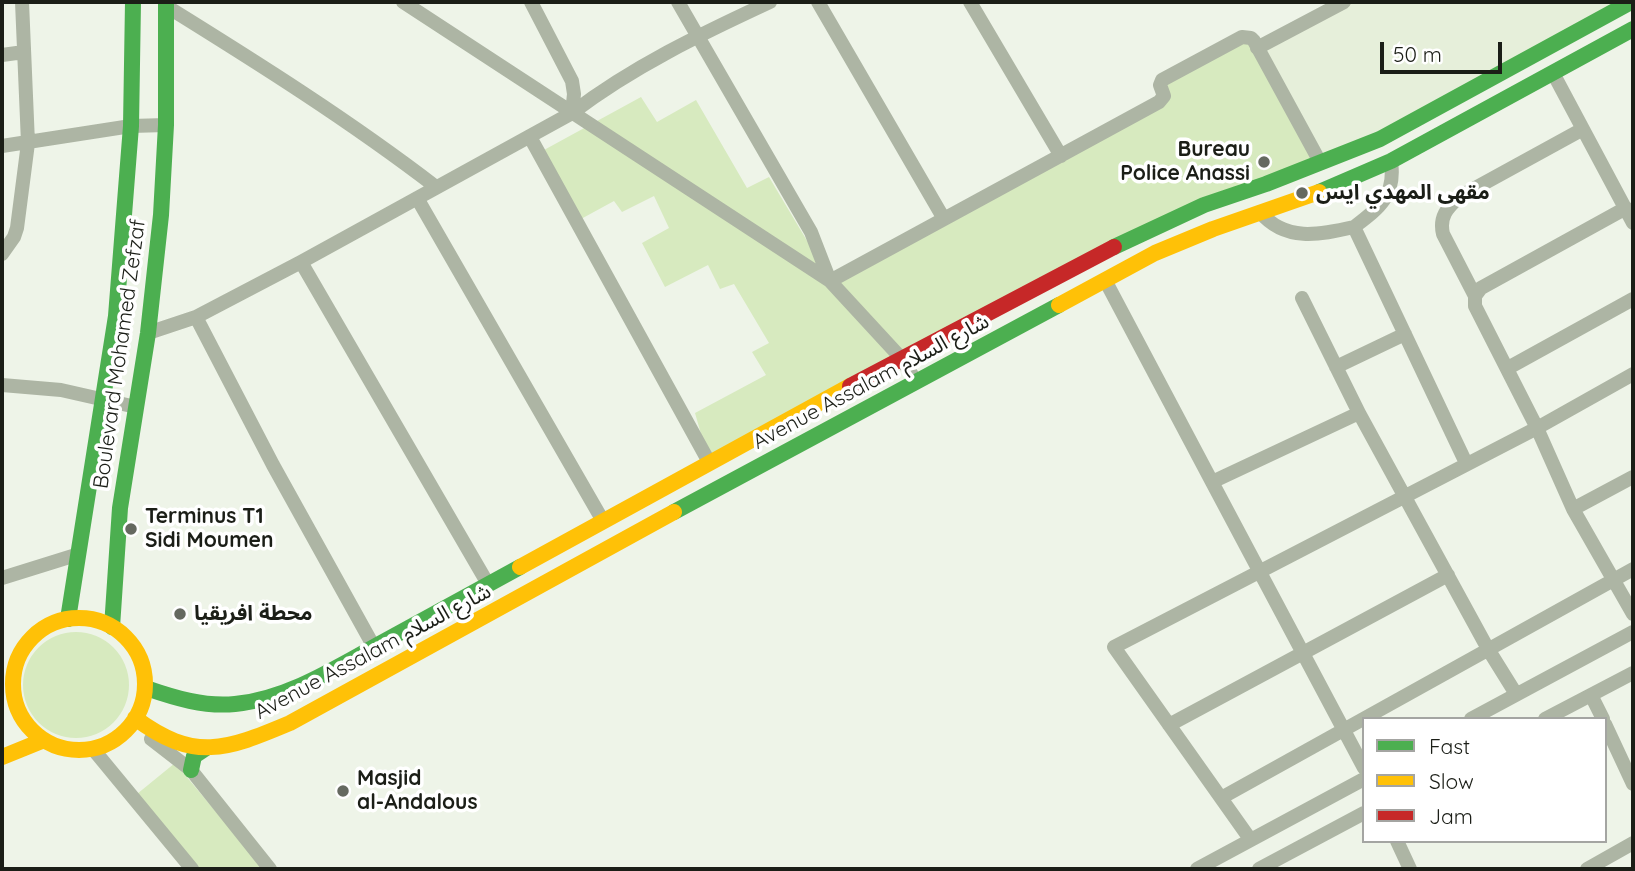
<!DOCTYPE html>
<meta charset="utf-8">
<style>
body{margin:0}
#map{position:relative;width:1635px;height:871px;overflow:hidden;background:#eef4e8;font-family:Quicksand,sans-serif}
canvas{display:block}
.frame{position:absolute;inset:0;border:4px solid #1b1e17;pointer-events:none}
.legend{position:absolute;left:1362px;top:717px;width:245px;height:126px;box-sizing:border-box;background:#fff;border:2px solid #a4a5a2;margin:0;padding:9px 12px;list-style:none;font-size:21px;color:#1b1e17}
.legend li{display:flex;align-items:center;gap:14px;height:35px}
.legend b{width:35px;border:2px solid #a4a5a2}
.scale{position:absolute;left:1380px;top:42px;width:122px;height:32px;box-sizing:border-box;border:4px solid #1b1e17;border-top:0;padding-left:9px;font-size:21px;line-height:24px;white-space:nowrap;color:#1b1e17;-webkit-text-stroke:5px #fff;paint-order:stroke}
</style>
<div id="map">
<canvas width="1635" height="871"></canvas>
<div class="frame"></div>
<ul class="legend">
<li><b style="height:9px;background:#4caf50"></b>Fast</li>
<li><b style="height:9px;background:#ffc107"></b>Slow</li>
<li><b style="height:9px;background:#c62828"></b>Jam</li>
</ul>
<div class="scale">50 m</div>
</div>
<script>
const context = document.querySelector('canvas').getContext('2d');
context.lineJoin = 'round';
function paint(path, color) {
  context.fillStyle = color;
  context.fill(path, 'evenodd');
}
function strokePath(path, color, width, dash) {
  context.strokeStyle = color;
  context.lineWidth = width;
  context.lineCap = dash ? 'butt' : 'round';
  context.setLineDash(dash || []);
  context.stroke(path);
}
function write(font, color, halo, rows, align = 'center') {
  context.font = font + ' Quicksand,"Noto Sans Arabic",sans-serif';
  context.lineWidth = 7;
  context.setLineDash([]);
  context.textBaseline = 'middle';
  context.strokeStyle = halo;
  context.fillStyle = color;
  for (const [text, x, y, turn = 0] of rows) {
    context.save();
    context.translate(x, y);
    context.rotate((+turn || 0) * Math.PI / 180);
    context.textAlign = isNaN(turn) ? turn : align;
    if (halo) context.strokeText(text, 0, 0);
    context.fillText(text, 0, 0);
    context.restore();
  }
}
paint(new Path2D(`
 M1344,2h287l-311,160 -63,-114z`), '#e6efda');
paint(new Path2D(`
 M1250,35l70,127 -116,43 -495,257 -14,-49 71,-38 -14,-23 17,-9 -35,-59 -14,5 -12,-24 -43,22 -23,-44 27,-15 -15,-32 -32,16 -8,-11 -33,18 -52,-96 15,27 97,-53 16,25 39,-22 51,88 22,-11 62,104 335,-186 -5,-12z
 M23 685a53 53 0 1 1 106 0a53 53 0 1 1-106 0Z
 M175,763l89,106h-64l-63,-75z`), '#d7eabf');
strokePath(new Path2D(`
 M403,2l427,279 71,77 15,23
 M531,2l41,79 2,13 -2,19
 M678,2l133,230 19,49 329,-179 5,-6 -4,-11 2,-5 80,-43 9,1 3,3 66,121
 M818,2l126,217
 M970,2l91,154
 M166,6c92,57 184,115 270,181
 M1257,48l87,-46
 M2,55l22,-3
 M1553,73l80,150
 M530,137l179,325
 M2,146l129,-20 35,-1
 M1391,161c5,35 -12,47 -37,66l112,236
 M417,198l186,323
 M1626,208l-145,80 -6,8v10l62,122 36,81 60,105
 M1260,212c25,30 59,23 94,15
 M2,254l12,-17 3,-9 11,-85 -6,-141
 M301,262l187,322
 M1105,280l107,202 147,-69
 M1475,296l-32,-62c-4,-17 4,-26 16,-37l124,-68
 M1302,298l57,115 129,236 28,45
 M196,317l77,148 101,182
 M148,333l48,-16 105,-55 271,-149c60,-46 129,-79 198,-111
 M1336,367l69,-33
 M1508,368l125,-69
 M2,385l59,5 75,17
 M1212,482l152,286
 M1573,509l60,-32
 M2,578l77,-24
 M1591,695l12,24
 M1471,719l162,-87
 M1545,719l88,-46
 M1605,724l28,60
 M1169,725l279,-150
 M151,739l40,31 79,99
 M93,749l99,120
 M1221,798l412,-229
 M1250,839l-136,-192 423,-219 96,-54
 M1397,841l13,28
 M1197,869l167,-90
 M1259,869l105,-56
 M1587,869l46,-26`), '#adb5a4', 14);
strokePath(new Path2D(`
 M1319,192l72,-31 242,-132
 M1114,247l90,-42 62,-21 114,-45 251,-137
 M674,512l385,-207
 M68,619l48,-303 15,-190 2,-124
 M112,627l8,-119 28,-175 13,-118 5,-90v-123
 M146,688c29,10 58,19 89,16 53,-5 102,-37 148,-62 45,-25 91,-50 137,-75
 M191,770l3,-14 12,-8`), '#4caf50', 16);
strokePath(new Path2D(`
 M1059,305l96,-52 58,-24 106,-37
 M520,567l330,-181
 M13 684a66 66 0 1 1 132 0a66 66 0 1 1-132 0Z
 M135,718c59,44 91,32 155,5l384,-211
 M2,757l42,-17`), '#ffc107', 16);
strokePath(new Path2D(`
 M850,386l264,-139`), '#c62828', 16);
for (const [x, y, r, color] of [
 [1264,162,7,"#656960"],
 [1302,193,7,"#656960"],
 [131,529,7,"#656960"],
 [180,614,7,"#656960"],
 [343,791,7,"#656960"]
]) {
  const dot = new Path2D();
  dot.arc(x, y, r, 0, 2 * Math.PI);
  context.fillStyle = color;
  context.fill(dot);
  strokePath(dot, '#fff', 2.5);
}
write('bold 21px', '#1b1e17', '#fff', [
 ["Bureau",1250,150,"right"],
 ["Police Anassi",1250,174,"right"],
 ["مقهى المهدي ايس",1316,193],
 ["Terminus T1",145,517],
 ["Sidi Moumen",145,541],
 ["محطة افريقيا",194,614],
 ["Masjid",357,779],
 ["al-Andalous",357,803]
], 'left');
write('21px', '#1b1e17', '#fff', [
 ["Boulevard Mohamed Zefzaf",120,354,-82],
 ["Avenue Assalam شارع السلام",871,382,-28],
 ["Avenue Assalam شارع السلام",373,652,-28]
]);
</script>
